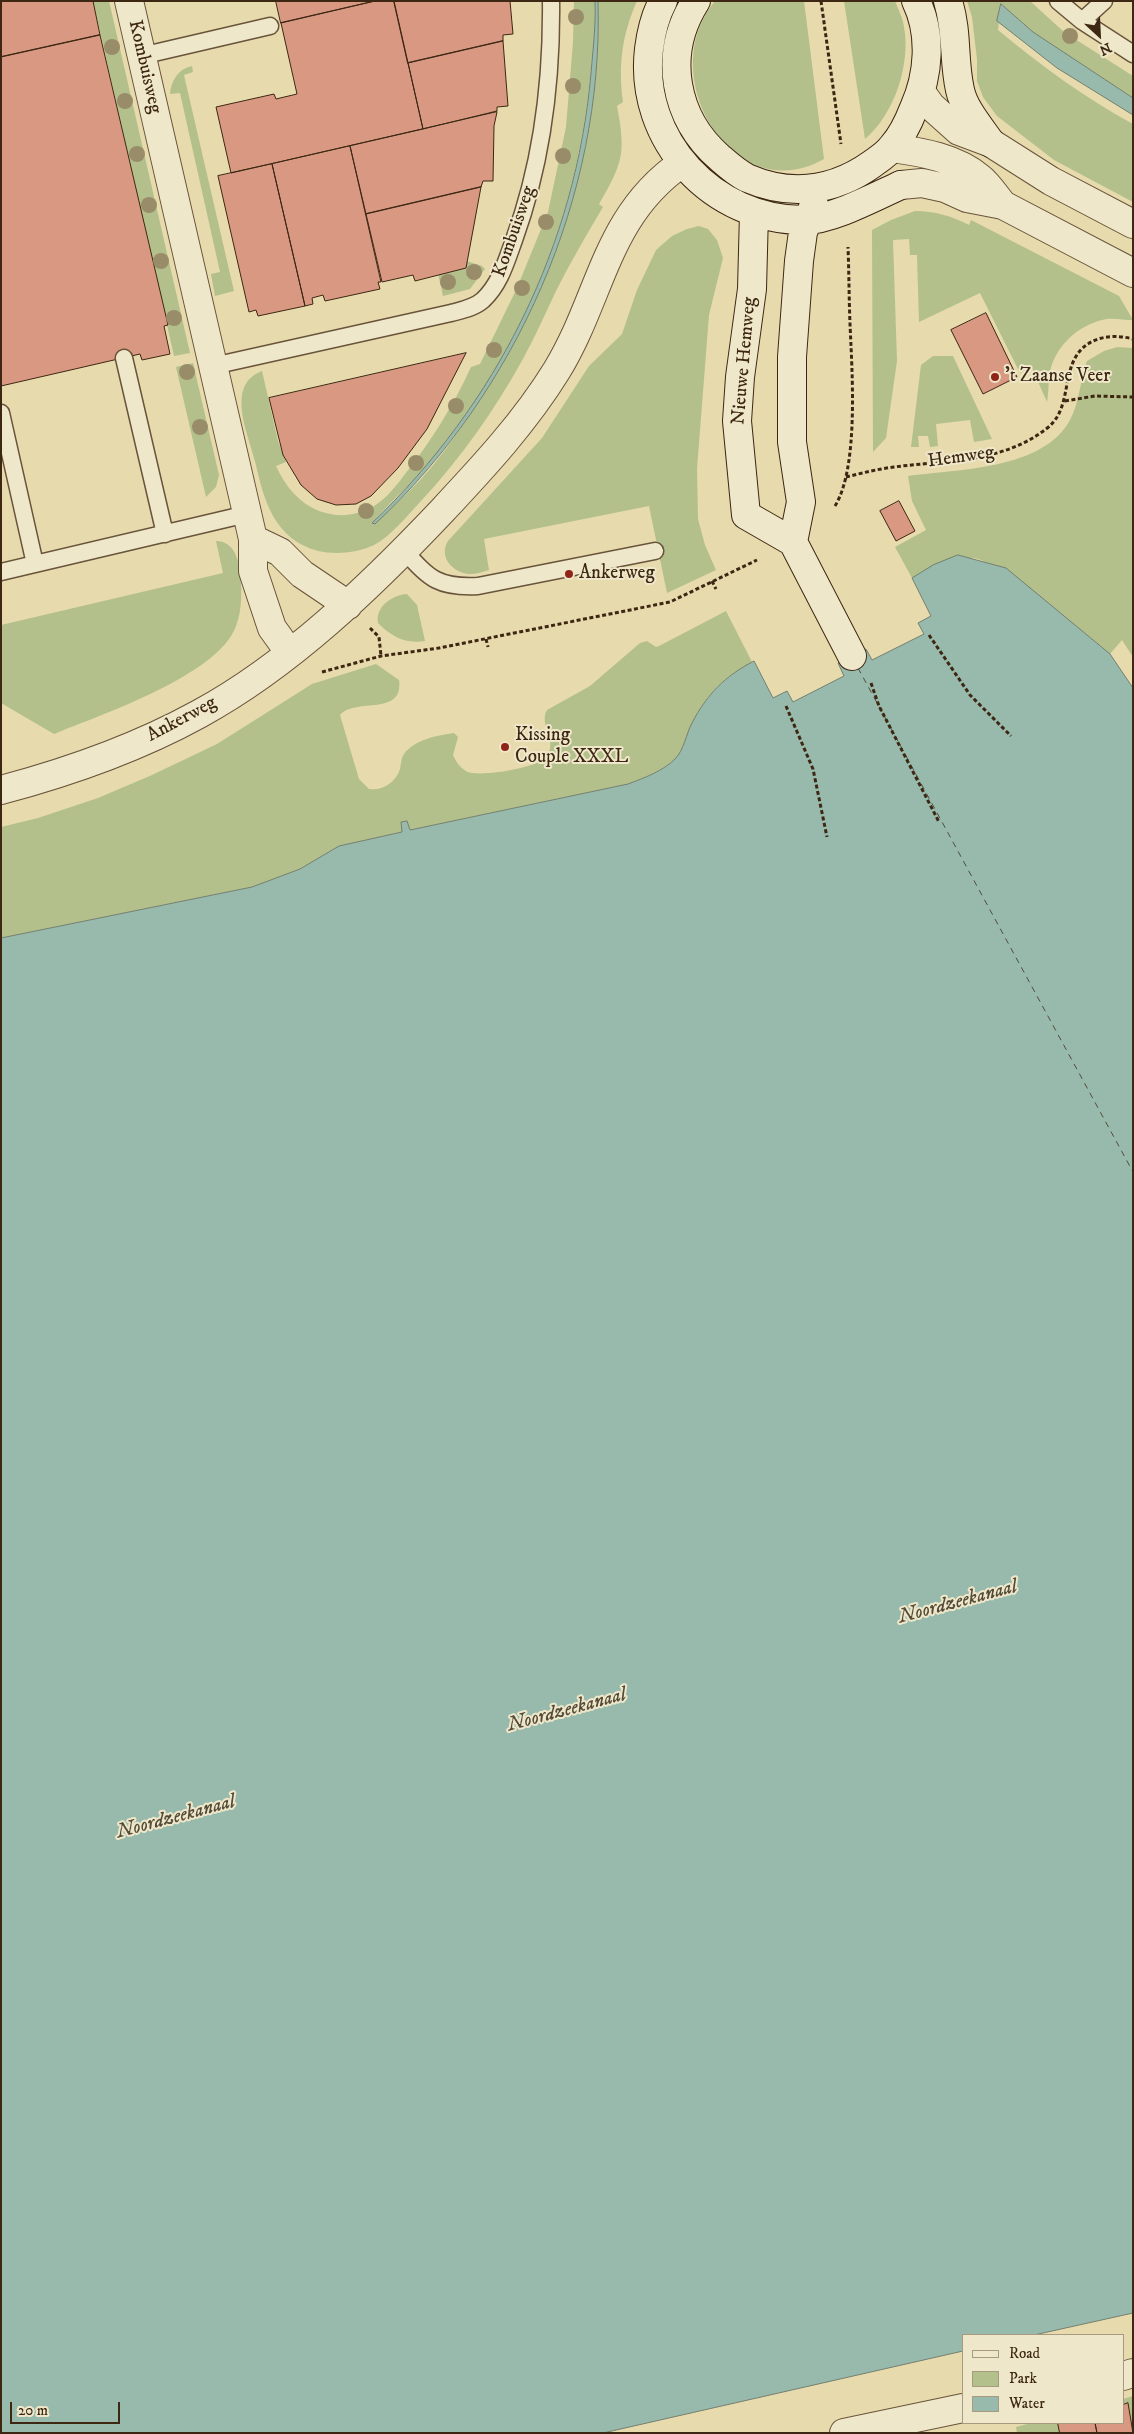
<!DOCTYPE html>
<style>
body{margin:0}
#map{position:relative;width:1134px;height:2434px;overflow:hidden;background:#e7daad;font-family:"IM FELL DW Pica",serif}
canvas{display:block}
.frame{position:absolute;inset:0;border:2px solid #3d2713;pointer-events:none}
.legend{position:absolute;left:962px;top:2334px;width:162px;height:90px;box-sizing:border-box;background:#efe7ca;border:1px solid #a89a81;margin:0;padding:6px 9px;list-style:none;font-size:15px;color:#3d2713}
.legend li{display:flex;align-items:center;gap:10px;height:25px}
.legend b{width:25px;border:1px solid #a89a81}
.north{position:absolute;left:1074px;top:10px;width:50px;height:50px;-webkit-text-stroke:4px #efe7ca;paint-order:stroke;rotate:155deg;font-size:14px;font-weight:700;line-height:20px;text-align:center;color:#3d2713}
.north::after{content:'';display:block;margin:auto;width:18px;height:22px;background:#3d2713;clip-path:polygon(50% 0,100% 100%,50% 72%,0 100%)}
.scale{position:absolute;left:10px;top:2402px;width:110px;height:22px;box-sizing:border-box;border:2px solid #3d2713;border-top:0;padding-left:6px;font-size:15px;line-height:18px;white-space:nowrap;color:#3d2713;-webkit-text-stroke:4px #efe7ca;paint-order:stroke}
</style>
<div id="map">
<canvas width="1134" height="2434"></canvas>
<div class="frame"></div>
<ul class="legend">
<li><b style="height:6px;background:#efe7ca"></b>Road</li>
<li><b style="height:14px;background:#b3c08b"></b>Park</li>
<li><b style="height:14px;background:#97baac"></b>Water</li>
</ul>
<div class="north">N</div>
<div class="scale">20 m</div>
</div>
<script>
const context = document.querySelector('canvas').getContext('2d');
context.lineJoin = 'round';
function paint(path, color) {
  context.fillStyle = color;
  context.fill(path, 'evenodd');
}
function strokePath(path, color, width, dash) {
  context.strokeStyle = color;
  context.lineWidth = width;
  context.lineCap = dash ? 'butt' : 'round';
  context.setLineDash(dash || []);
  context.stroke(path);
}
function write(font, color, halo, rows, align = 'center') {
  context.font = font + ' "IM FELL DW Pica",serif';
  context.lineWidth = 4;
  context.setLineDash([]);
  context.textBaseline = 'middle';
  context.strokeStyle = halo;
  context.fillStyle = color;
  for (const [text, x, y, turn = 0] of rows) {
    context.save();
    context.translate(x, y);
    context.rotate((+turn || 0) * Math.PI / 180);
    context.textAlign = isNaN(turn) ? turn : align;
    if (halo) context.strokeText(text, 0, 0);
    context.fillText(text, 0, 0);
    context.restore();
  }
}
paint(new Path2D(`
 M93,1h16l81,352 -16,3z
 M574,1h21c1,23 -2,46 -4,68 -12,140 -64,272 -152,382 -20,26 -45,47 -67,72 11,-9 22,-17 32,-27 22,-20 41,-45 58,-70 88,-121 141,-274 136,-425h39c-15,34 -19,64 -14,101l-6,4c9,47 6,57 -18,98l4,3c-16,27 -32,54 -46,82 -11,23 -21,46 -33,68 -29,53 -63,101 -103,144 -14,15 -30,35 -47,44 -16,8 -39,10 -56,6 -44,-12 -54,-50 -63,-90 -7,-28 -30,-76 7,-90l16,70 8,21 -10,4c9,20 23,37 43,45 19,7 38,5 55,-5 12,-7 23,-21 31,-32 27,-34 48,-68 66,-107l9,-3 37,-76 31,-76 18,-85 7,-85z
 M715,1h89l20,158c-92,52 -171,-85 -109,-158z
 M844,1h51c3,8 8,17 9,26 7,37 -10,88 -39,112z
 M967,1h63l34,31 69,44v22l-100,-66 -32,-28 -3,26c42,35 87,68 135,94v78l-79,-42 -57,-44 -14,-19 -6,-16v-22l-5,-42z
 M192,66l1,6 -9,3 50,216 -19,5 -4,-22 9,-2 -40,-179 -10,1c1,-13 8,-25 22,-28z
 M915,211c20,0 36,5 54,14l2,-5 148,76 14,24c-10,0 -22,-3 -31,0 -25,6 -47,27 -52,52 -2,9 -1,20 -3,30l-15,-34 -12,5 -40,-80 -61,29 -2,-67h-7l-1,-16 -16,1 4,121 -11,77 -13,14 -1,-222 19,-10z
 M699,226l9,3 9,11 6,18 -14,57 -12,154 1,50 7,26 11,25 -49,23 -18,-87 -165,33 5,31c-6,2 -13,4 -19,4 -17,-1 -32,-17 -22,-33l94,-103 47,-72 33,-32 15,-44 19,-40 16,-14 15,-7z
 M460,259l22,7 3,3 -15,20 -27,7 -6,-27z
 M1117,347l16,1v309l-11,-17 -12,14c-21,-17 -115,-96 -137,-96 -22,1 -43,9 -61,20l-17,-31 31,-17 -14,-29 -4,-25c50,-7 135,-6 162,-56 10,-19 10,-40 17,-59l17,-10z
 M933,356h20l39,83 -18,3 -4,-22 -34,4 2,22 -8,1 -2,-11h-10l1,11h-8l10,-82z
 M193,363l26,112 -3,12 -10,10 -30,-130z
 M216,541c15,0 21,13 23,25 3,19 4,42 -3,60 -17,49 -136,89 -182,108l-53,-31v-78l222,-52z
 M407,594l10,11 8,36c-20,3 -33,-4 -47,-18 -3,-17 15,-28 29,-29z
 M726,611l26,51c-27,14 -47,33 -60,62 -5,11 -9,27 -17,35 -13,12 -31,19 -47,25l-219,46 -2,-9 -6,1 1,10 -63,14 -39,23 -48,18 -251,51v-111l37,-9 60,-20 54,-23 65,-31 95,-60 64,-20 23,16c5,37 -43,17 -59,35l19,64 10,10c14,2 27,-7 31,-20 1,-4 1,-11 4,-15 10,-14 34,-19 50,-21l4,4 -5,18c3,7 8,14 15,17 13,5 70,-4 78,-15 13,-16 -8,-32 1,-47l43,-24 50,-43 7,-2 9,6 3,-1z
 M1133,2396v37h-116l-1,-6 15,-4h92v-24z`), '#b3c08b');
const water = new Path2D(`
 M595,1h3c6,195 -82,392 -223,523l-3,-1c125,-119 204,-278 219,-450 2,-24 5,-48 4,-72z
 M1001,4l32,28 100,66v17l-76,-47 -60,-47z
 M958,555l48,13 104,86 23,34v1625l-99,22h-71v16l-360,82h-602v-1495l251,-51 48,-18 39,-23 63,-14 -1,-10 6,-1 3,9 218,-46c16,-6 35,-13 47,-25 9,-9 11,-25 17,-36 15,-29 33,-47 62,-62l19,37 14,-7 6,11 51,-26 -6,-13 28,-14 6,11 52,-26 -6,-11 13,-7 -19,-38 21,-13z`);
paint(water, '#97baac');
strokePath(water, '#737f6f', 1);
strokePath(new Path2D(`
 M858,668l275,504`), '#544c39', 1, [6, 5]);
const building = new Path2D(`
 M1,1h92l7,34 -99,22z
 M276,1h99l-94,22z
 M375,1h19l29,128 -192,44 -15,-66 58,-13 2,5 21,-5 -16,-71z
 M394,1h116l3,33 -10,1v6l-95,22z
 M100,35l68,290 -4,1 6,28 -28,6 -2,-6 -139,32v-329z
 M503,41l5,65 -11,1v4l-74,18 -15,-66z
 M497,112l-3,14 -1,55h-10l-2,6 -115,27 -16,-68z
 M350,146l31,136h-3l2,7 -55,12 -2,-6 -11,3 1,6 -8,2 -33,-142z
 M272,164l33,142 -47,10 -2,-6 -7,2 -31,-136z
 M481,187l-15,81 -51,13 -2,-6 -31,7 -16,-68z
 M986,313l31,64 -34,17 -32,-64z
 M466,353l-39,76 -29,39 -27,28 -15,8 -20,1 -19,-6 -16,-14 -18,-30 -14,-57z
 M899,501l16,30 -19,10 -16,-30z
 M1128,2403l5,30h-36l-2,-10h28v-18z
 M1058,2423h37l2,10h-37z`);
paint(building, '#d89881');
strokePath(building, '#3d2713', 1);
const service = new Path2D(`
 M1058,1l24,20 51,33
 M1082,21l22,-20
 M141,56l129,-30
 M124,358l41,176
 M213,366l238,-53c11,-3 23,-5 32,-13 17,-16 23,-38 31,-60 28,-77 38,-156 37,-239
 M1,413l34,151
 M405,551c23,28 35,37 73,35l177,-35
 M1,572l246,-58`);
const minor = new Path2D(`
 M129,1l124,538v32l19,57 18,25
 M253,539l27,13 22,22 46,31
 M1,790c68,-18 136,-42 198,-76 90,-49 172,-128 243,-203 42,-45 83,-89 115,-141 45,-74 48,-154 125,-207
 M1123,2376l10,-3
 M844,2433l119,-25`);
const tertiary = new Path2D(`
 M921,92l10,14 28,25 32,12 60,38 82,43
 M892,148c30,4 64,10 88,30 9,7 16,19 23,27
 M901,185l21,-2 23,5 22,10 36,7 130,68`);
const secondary = new Path2D(`
 M663,1c-8,15 -12,32 -14,48 -11,91 64,172 156,171 27,0 71,-24 96,-35
 M696,1c-34,53 -22,117 24,157 8,7 17,15 27,20 44,19 87,13 125,-14 7,-5 15,-10 20,-17 10,-11 17,-26 22,-39 15,-33 18,-74 2,-107
 M948,1c10,33 5,58 12,89 4,19 20,37 31,53
 M754,213l-2,76 -12,88 -3,44 9,94 47,27
 M793,542l8,-40 -9,-60v-85l7,-96 4,-29 11,-27
 M793,542l59,114`);
strokePath(service, '#68543a', 19);
strokePath(minor, '#68543a', 30);
strokePath(tertiary, '#68543a', 30);
strokePath(secondary, '#3d2713', 30);
strokePath(new Path2D(`
 M821,1l20,143
 M1065,401l30,-5 38,1
 M846,477c16,-4 32,-8 48,-10 53,-7 108,-4 152,-38 23,-17 17,-46 28,-69 11,-23 37,-27 59,-21
 M835,506c24,-39 17,-135 15,-182 -1,-26 -1,-51 -2,-77
 M712,581l4,8
 M370,628l9,9 2,19
 M929,635l41,60 41,41
 M486,639l2,8
 M322,672l59,-16 58,-8 231,-46 87,-42
 M871,683l8,23 60,116
 M786,706l27,63 14,68`), '#3d2713', 3, [4, 2.5]);
strokePath(service, '#efe7ca', 16);
strokePath(minor, '#efe7ca', 28);
strokePath(tertiary, '#efe7ca', 28);
strokePath(secondary, '#efe7ca', 28);
context.fillStyle = '#998c69';
for (const [x, y] of [
 [576,17],
 [1070,36],
 [112,47],
 [573,86],
 [125,101],
 [137,154],
 [563,156],
 [149,205],
 [546,222],
 [161,261],
 [474,272],
 [448,282],
 [522,288],
 [174,318],
 [494,350],
 [187,372],
 [456,406],
 [200,427],
 [416,463],
 [366,511]
]) {
  context.beginPath();
  context.arc(x, y, 8, 0, 2 * Math.PI);
  context.fill();
}
for (const [x, y, r, color] of [
 [995,377,5,"#8f2418"],
 [569,574,5,"#8f2418"],
 [505,747,5,"#8f2418"]
]) {
  const dot = new Path2D();
  dot.arc(x, y, r, 0, 2 * Math.PI);
  context.fillStyle = color;
  context.fill(dot);
  strokePath(dot, '#efe7ca', 2);
}
write('19px', '#3d2713', '#efe7ca', [
 ["Kombuisweg",144,67,77],
 ["Kombuisweg",515,232,-71],
 ["Nieuwe Hemweg",745,361,-85],
 ["Hemweg",961,458,-8],
 ["Ankerweg",182,720,-28]
]);
write('19px', '#3d2713', '#efe7ca', [
 ["'t Zaanse Veer",1005,377],
 ["Ankerweg",579,574],
 ["Kissing",515,736],
 ["Couple XXXL",515,758]
], 'left');
write('italic 20px', '#544c39', '#efe7ca', [
 ["Noordzeekanaal",958,1603,-15],
 ["Noordzeekanaal",567,1711,-15],
 ["Noordzeekanaal",176,1818,-15]
]);
</script>
